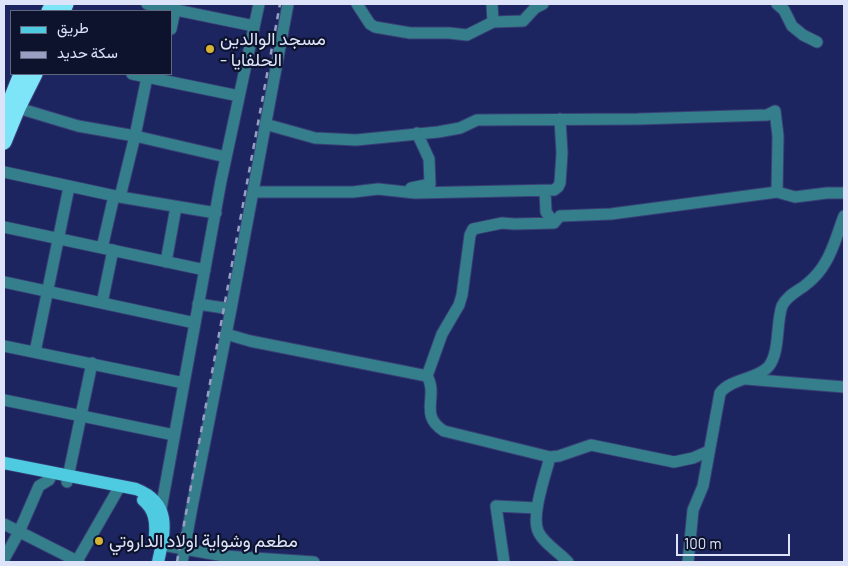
<!DOCTYPE html>
<meta charset="utf-8">
<style>
body{margin:0}
#map{position:relative;width:848px;height:566px;overflow:hidden;background:#1d2561;font-family:Barlow,Vazirmatn,sans-serif}
canvas{display:block}
.frame{position:absolute;inset:0;border:5px solid #dde4fa;pointer-events:none}
.legend{position:absolute;left:10px;top:10px;width:162px;height:65px;box-sizing:border-box;background:#0d132d;border:1px solid #60677f;margin:0;padding:6px 9px;list-style:none;font-size:15px;color:#dde4fa}
.legend li{display:flex;align-items:center;gap:10px;height:25px}
.legend b{width:25px;border:1px solid #60677f}
.scale{position:absolute;left:676px;top:534px;width:114px;height:22px;box-sizing:border-box;border:2px solid #dde4fa;border-top:0;padding-left:6px;font-size:15px;line-height:18px;white-space:nowrap;color:#dde4fa;-webkit-text-stroke:4px #0d132d;paint-order:stroke}
</style>
<div id="map">
<canvas width="848" height="566"></canvas>
<div class="frame"></div>
<ul class="legend">
<li><b style="height:6px;background:#4ecae1"></b>طريق</li>
<li><b style="height:6px;background:#989fc3"></b>سكة حديد</li>
</ul>
<div class="scale">100 m</div>
</div>
<script>
const context = document.querySelector('canvas').getContext('2d');
context.lineJoin = 'round';
function strokePath(path, color, width, dash) {
  context.strokeStyle = color;
  context.lineWidth = width;
  context.lineCap = dash ? 'butt' : 'round';
  context.setLineDash(dash || []);
  context.stroke(path);
}
function write(font, color, halo, rows, align = 'center') {
  context.font = font + ' Barlow,Vazirmatn,sans-serif';
  context.lineWidth = 4.5;
  context.setLineDash([]);
  context.textBaseline = 'middle';
  context.strokeStyle = halo;
  context.fillStyle = color;
  for (const [text, x, y, turn = 0] of rows) {
    context.save();
    context.translate(x, y);
    context.rotate((+turn || 0) * Math.PI / 180);
    context.textAlign = isNaN(turn) ? turn : align;
    if (halo) context.strokeText(text, 0, 0);
    context.fillText(text, 0, 0);
    context.restore();
  }
}
const minor = new Path2D(`
 M147,4l107,22
 M357,4l13,20 5,3 35,6h39l18,2 26,-13 30,-1 12,-13 8,-4
 M492,4l1,18
 M777,4l7,6 8,16 11,9 14,7
 M171,29l4,-19
 M132,74l107,22
 M18,108l60,18 57,10 91,21
 M265,124l50,14 41,2 82,-8 22,-4 17,-8 161,-1 129,-4 8,-4 3,25 -1,56
 M4,172l116,25 96,16
 M411,188l19,-4 -1,-25 -12,-26
 M545,191l1,21 8,11 6,-7 51,-2 166,-22 18,5 32,-4h17
 M254,192h99l25,-3 37,4 139,-3 4,-3 2,-4 2,-30 -2,-34
 M120,197l15,-61 12,-59
 M554,223l-40,1 -12,-1 -29,6 -3,6 -8,60 -3,10 -17,29 -15,42c12,20 -9,39 17,55l106,26 9,-1 32,-11 83,17 19,-4 16,-7
 M4,227l201,43
 M102,248l12,-52
 M166,262l10,-55
 M4,282l191,41
 M102,303l11,-53
 M231,309l57,-305
 M226,334l24,7 177,35
 M4,346l180,37
 M35,352l34,-165
 M746,379l98,8
 M4,400l170,35
 M550,457c-4,17 -19,57 -12,74 5,12 21,21 30,31
 M67,482l25,-119
 M155,514l6,-5 60,-328 38,-177
 M4,524l75,38
 M162,545l62,11 90,6
 M4,559l15,-27 20,-46 10,-6 3,-6
 M77,561l43,-75
 M182,562l10,-55 39,-198 -33,-5
 M504,562l-8,-56 41,2
 M688,562l5,-52 10,-24 17,-93c11,-15 39,-14 49,-27 11,-14 7,-43 13,-60 5,-11 17,-15 26,-23 6,-5 13,-13 17,-20 9,-14 13,-32 19,-47`);
const major = new Path2D(`
 M4,463l132,26c36,14 29,42 22,73
 M143,500c12,10 13,22 12,36`);
const highway = new Path2D(`
 M49,11l4,-7
 M63,11l3,-7
 M5,114l16,-40
 M4,142l14,-34 17,-34`);
strokePath(minor, '#384076', 13);
strokePath(major, '#384076', 14);
strokePath(highway, '#384076', 17);
strokePath(minor, '#357e8b', 11);
strokePath(major, '#4ecae1', 12);
strokePath(highway, '#7ee4f8', 15);
strokePath(new Path2D(`
 M177,562l103,-558`), '#989fc3', 2.5, [6, 6]);
for (const [x, y, r, color] of [
 [210,49,5,"#d8b434"],
 [99,541,5,"#d8b434"]
]) {
  const dot = new Path2D();
  dot.arc(x, y, r, 0, 2 * Math.PI);
  context.fillStyle = color;
  context.fill(dot);
  strokePath(dot, '#0d132d', 2);
}
write('18px', '#dde4fa', '#0d132d', [
 ["مسجد الوالدين",220,39],
 ["- الحلفايا",220,60],
 ["مطعم وشواية اولاد الداروتي",109,541]
], 'left');
</script>
